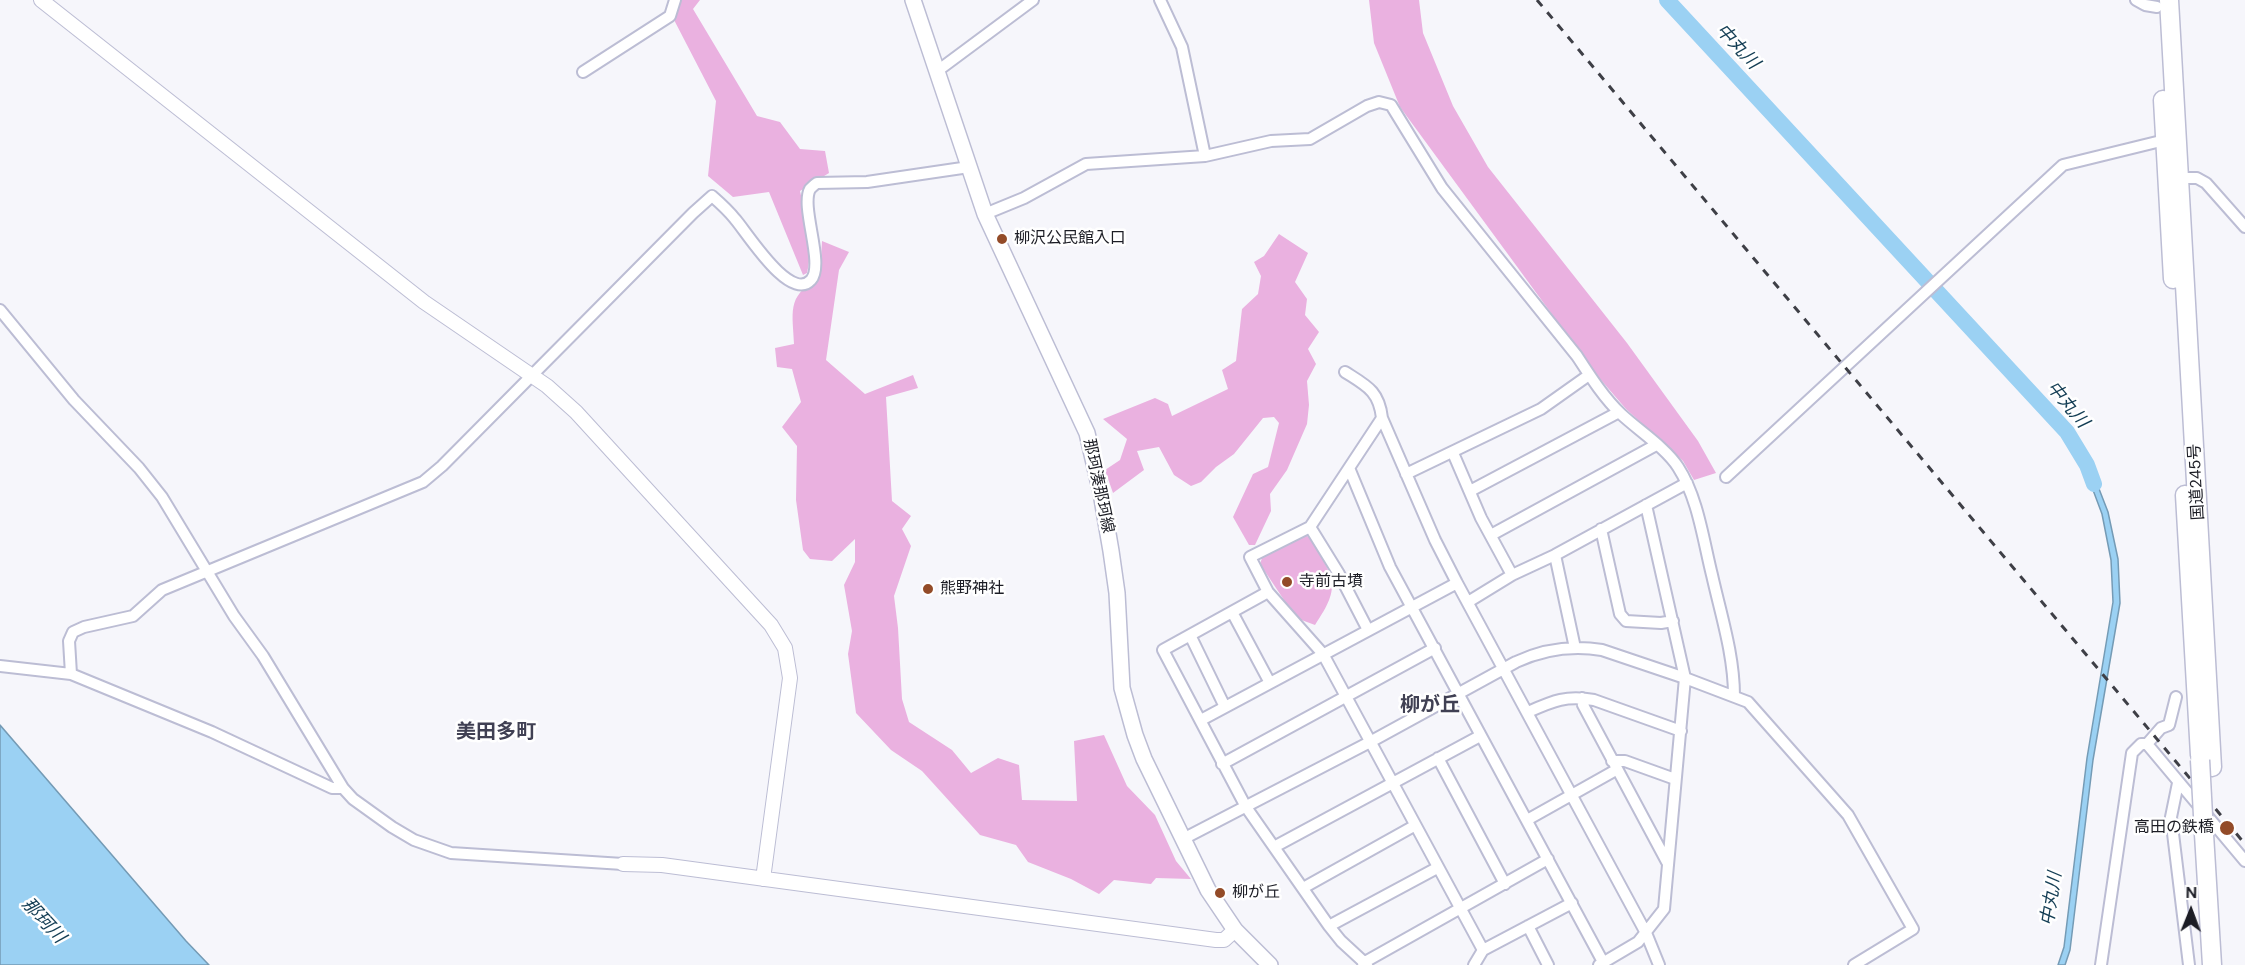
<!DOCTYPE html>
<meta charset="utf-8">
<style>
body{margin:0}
#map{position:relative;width:2245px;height:965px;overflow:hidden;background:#f6f6fb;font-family:"DM Sans",sans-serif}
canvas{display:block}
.north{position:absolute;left:2161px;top:881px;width:60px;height:60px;-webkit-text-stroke:4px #fff;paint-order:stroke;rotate:1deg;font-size:16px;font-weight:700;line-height:24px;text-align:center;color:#1c1d25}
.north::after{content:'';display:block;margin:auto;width:21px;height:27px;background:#1c1d25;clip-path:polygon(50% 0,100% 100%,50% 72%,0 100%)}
</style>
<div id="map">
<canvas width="2245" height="965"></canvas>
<div class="north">N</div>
</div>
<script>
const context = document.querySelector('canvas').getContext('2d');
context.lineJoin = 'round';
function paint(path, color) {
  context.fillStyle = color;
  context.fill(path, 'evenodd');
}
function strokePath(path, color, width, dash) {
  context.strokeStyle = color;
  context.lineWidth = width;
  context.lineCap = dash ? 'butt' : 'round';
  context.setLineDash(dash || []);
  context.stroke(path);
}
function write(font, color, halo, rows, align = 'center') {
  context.font = font + ' "DM Sans","Noto Sans JP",sans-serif';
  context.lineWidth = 5;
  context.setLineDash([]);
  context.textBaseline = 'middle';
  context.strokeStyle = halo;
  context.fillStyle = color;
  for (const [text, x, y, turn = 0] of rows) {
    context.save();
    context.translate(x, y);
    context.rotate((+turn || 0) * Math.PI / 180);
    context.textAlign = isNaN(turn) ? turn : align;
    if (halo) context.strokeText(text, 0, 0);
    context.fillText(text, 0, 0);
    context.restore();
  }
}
paint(new Path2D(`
 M676,0h24l-7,9 64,107 23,6 20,27 25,2 4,22 -29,18c6,27 14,55 7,82l-4,2 -34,-83 -36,5 -25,-21 8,-75 -44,-85z
 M1369,0h50l4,33 30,73 35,61 139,176 71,98 18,32 -22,7 -11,-19 -57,-52 -31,-36 -195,-266 -26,-64z
 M1279,234l29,19 -13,29 12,17 -2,16 14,17 -11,17 8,15 -9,17 2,24 -2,19 -20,46 -17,24 1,17 -16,34h-6l-16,-28 20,-43 15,-7 11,-44 -5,-6 -11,1 -29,36 -18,13 -15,15 -10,4 -17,-11 -15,-28 -22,4 7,19 -31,23 -8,-23 15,-10 7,-21 -24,-20 52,-21 13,6 4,12 56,-27 -6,-19 14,-9 6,-52 16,-15 3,-18 -7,-14 10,-6z
 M822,241l27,11 -10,18 -13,90 39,34 48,-19 5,13 -32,9 6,104 19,15 -9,13 9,17 -17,50 4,32 4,71 7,23 43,28 19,23 27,-15 21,7 3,35 55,1 -3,-60 30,-6 23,51 28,29 21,46 15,18 -35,-1 -5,6 -37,-4 -15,14 -28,-15 -43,-17 -12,-17 -36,-10 -58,-64 -31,-21 -35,-37 -8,-59 4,-23 -8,-46 11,-23v-23l-23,22 -22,-2 -7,-9 -7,-50 1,-54 -15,-19 19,-25 -9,-33 -15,-2 -2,-19 19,-4c-1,-30 -8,-48 23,-64l4,-22z
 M1305,535l6,3c22,41 32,46 4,87l-19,-7 -36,-54 2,-6z`), '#eab1e0');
const water = new Path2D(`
 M2089,463l19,49 10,47 2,44 -27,157 -23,190 -5,15h-7l6,-18 23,-189 26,-156 -2,-42 -9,-46 -18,-48z
 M0,725l186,216 23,24h-209z`);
paint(water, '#9bd1f3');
strokePath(water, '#759bb5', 1.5);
strokePath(new Path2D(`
 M1667,0l400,432 20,33 7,19`), '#9bd1f3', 16);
const street = new Path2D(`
 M1160,0l22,47 23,109
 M2136,0l9,5 12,2
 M583,72l87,-56 5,-16
 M936,72l97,-72
 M2180,178h17l9,5 39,44
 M985,214l39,-16 62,-34 119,-8 66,-15 39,-2 57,-33 12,-4 12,3 51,83 135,168c13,20 27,42 44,58 17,16 45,34 57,53 20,31 25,72 34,108 9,40 22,80 22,121
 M0,310l74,90 65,68 23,29 72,119 29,40 80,132 10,11 39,28 22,13 37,13 172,11
 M1345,372c22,14 34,19 37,46l53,122 22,43 189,350 13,32
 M1382,418l-72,109 -60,30 18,35 55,62 160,296
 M1453,453l28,65 31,57
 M1349,468l41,99 213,395
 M1406,474l135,-65 48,-34
 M1726,477l337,-312 102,-25
 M1470,491l149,-79
 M1310,527l29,47 29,56
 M1601,529l19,85 6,7 35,2 12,-2
 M1491,535l165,-90
 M1555,555l20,93
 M1268,592l-105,58 83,157 83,119 12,15 26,24
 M1468,602l44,-27 43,-20 132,-72
 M1232,612l38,71
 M1190,635l35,72
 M0,666l71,8 141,58 120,56h11
 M71,674l-2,-33 4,-9 11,-5 49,-11 29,-26 261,-108 19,-16 251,-253 19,-17c8,7 16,14 23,23 11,12 55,84 76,61 14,-16 -11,-73 -1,-91 1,-1 5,-5 7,-6l50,-1 102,-15
 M1582,698l1,7 84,157
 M1528,712c25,-11 38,-17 66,-12l87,31
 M1201,720l256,-137
 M2147,744l98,117
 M1438,758l67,126
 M1612,761h13l50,18
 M1222,764l213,-116
 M2178,783l-7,34 18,148
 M1527,820l89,-50
 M1183,839l187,-97 146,-80c28,-13 55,-17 86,-12l83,28 63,24 100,113 65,114 -59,36
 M1274,847l206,-111
 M1303,888l111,-62
 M1329,926l108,-58
 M1528,926l20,39
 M1363,963l185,-104
 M1474,965l9,-15 89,-47
 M1599,965l39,-23 26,-33 21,-231 -39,-173
 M2101,965l31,-212 9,-9h6l14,-16 8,-3 7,-28`);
const secondary = new Path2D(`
 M41,0l383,302 123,84 29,26 195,213 14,23 5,30 -27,201
 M623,864l39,1 554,75h8l11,-10`);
const primary = new Path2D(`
 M913,0l72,214 102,219 14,60 10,58 6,42 5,95 13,47 9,24 64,131 27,40 35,35`);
const highway = new Path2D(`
 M2169,0l43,767
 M2163,100l10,179
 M2185,495l15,260
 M2204,834l8,131`);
strokePath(street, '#bcbdd4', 14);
strokePath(secondary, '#bcbdd4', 16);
strokePath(primary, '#bcbdd4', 18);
strokePath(highway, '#bcbdd4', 21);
strokePath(street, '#fff', 10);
strokePath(secondary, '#fff', 14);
strokePath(primary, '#fff', 15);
strokePath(highway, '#fff', 18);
strokePath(new Path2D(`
 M1537,0l708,844`), '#3e3f46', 3, [8, 8]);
const highwayBridge = new Path2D(`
 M2200,760l4,74`);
strokePath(highwayBridge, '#bcbdd4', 21, []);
strokePath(highwayBridge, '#fff', 18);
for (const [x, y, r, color] of [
 [1002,239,6,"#934b28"],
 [1287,582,6,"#934b28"],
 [928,589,6,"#934b28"],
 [2227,828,8,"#934b28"],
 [1220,893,6,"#934b28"]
]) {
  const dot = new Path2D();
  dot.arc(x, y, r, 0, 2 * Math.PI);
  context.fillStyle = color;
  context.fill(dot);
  strokePath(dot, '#fff', 2);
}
write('16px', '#1c1d25', '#fff', [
 ["柳沢公民館入口",1014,239],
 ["寺前古墳",1299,582],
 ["熊野神社",940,589],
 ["高田の鉄橋",2214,828,"right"],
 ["柳が丘",1232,893]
], 'left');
write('16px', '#1c1d25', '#fff', [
 ["国道245号",2197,482,-93],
 ["那珂湊那珂線",1098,486,78]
]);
write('italic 18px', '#133d54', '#fff', [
 ["中丸川",1737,47,47],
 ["中丸川",2067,405,50],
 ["中丸川",2052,899,-81],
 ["那珂川",43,921,47]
]);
write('bold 20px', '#404053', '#fff', [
 ["柳が丘",1430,706],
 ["美田多町",496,733]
]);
</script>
